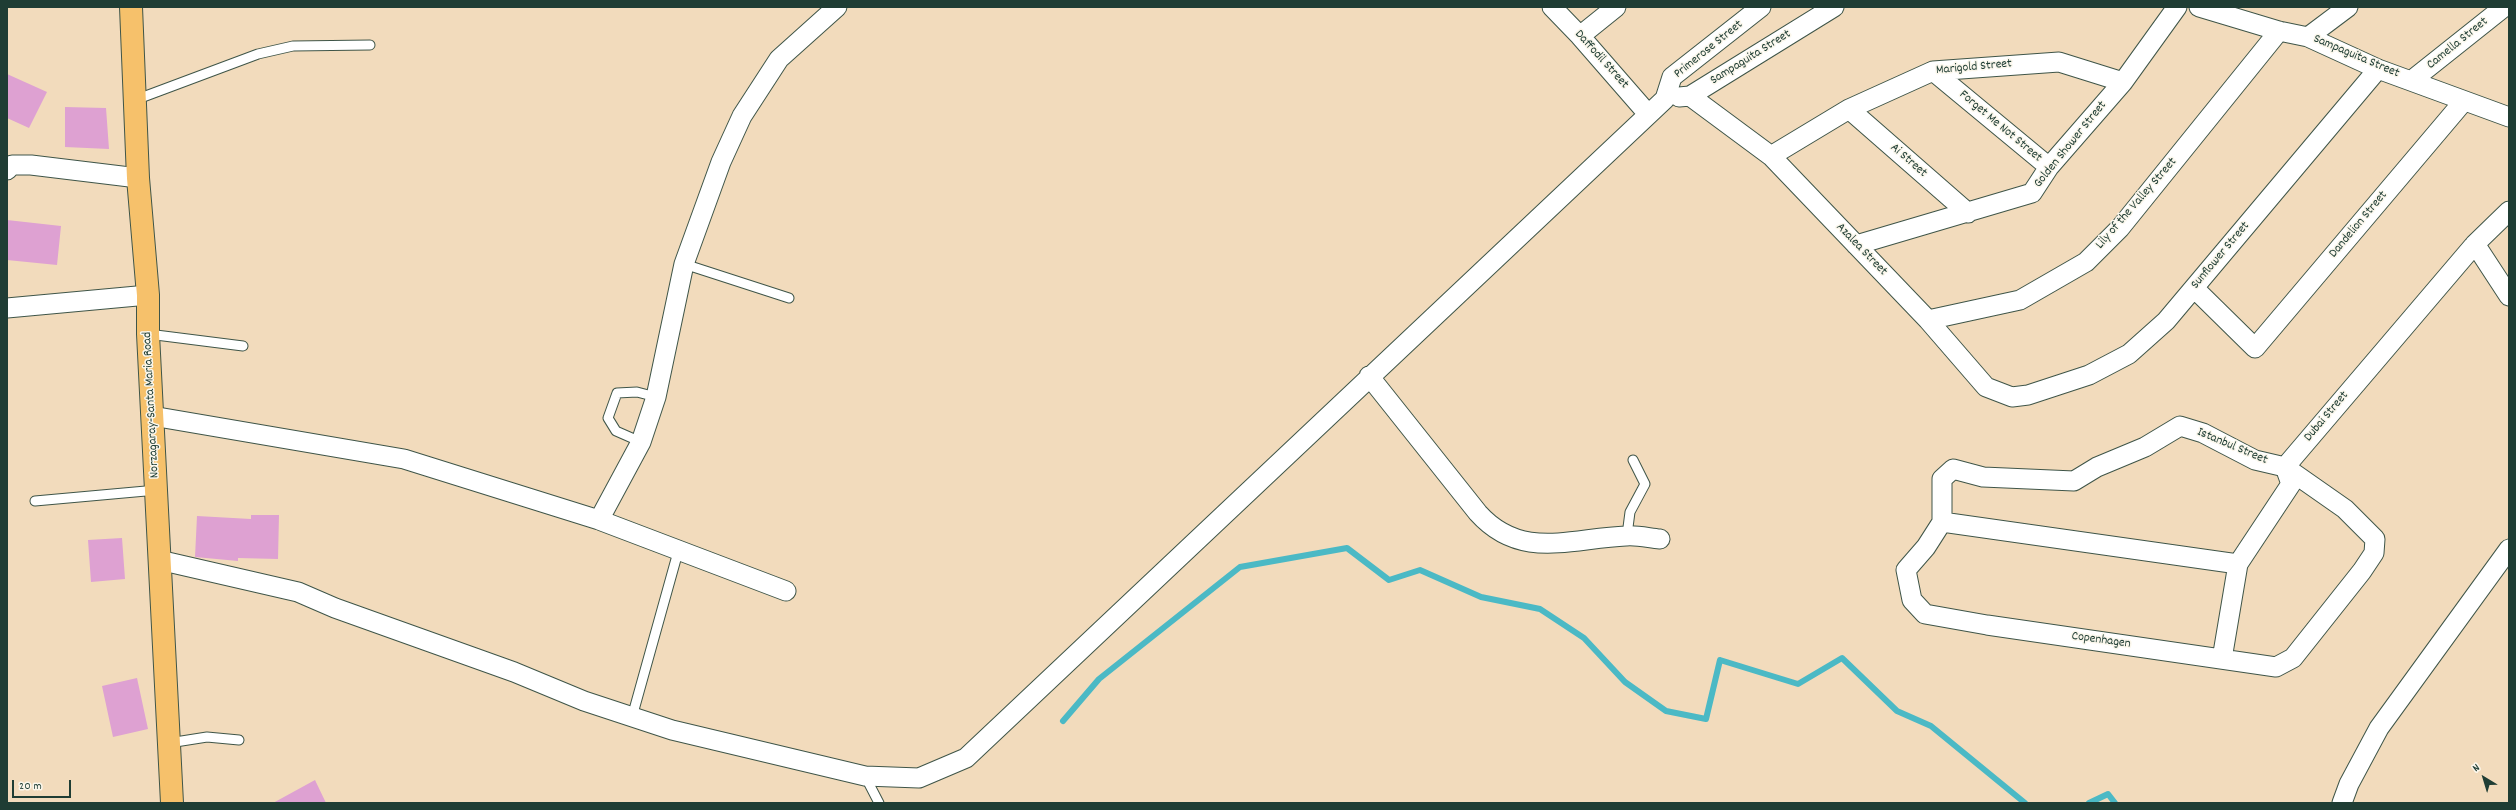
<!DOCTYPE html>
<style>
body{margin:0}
#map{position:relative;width:2516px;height:810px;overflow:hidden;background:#f2dbbc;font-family:Dekko,sans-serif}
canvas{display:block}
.frame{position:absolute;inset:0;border:8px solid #1f3d34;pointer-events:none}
.north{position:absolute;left:2464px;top:758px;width:40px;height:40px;-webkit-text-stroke:3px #fbf7ec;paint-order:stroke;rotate:322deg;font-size:11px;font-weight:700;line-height:16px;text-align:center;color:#1f3d34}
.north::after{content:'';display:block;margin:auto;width:14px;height:18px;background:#1f3d34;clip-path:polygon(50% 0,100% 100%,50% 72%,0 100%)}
.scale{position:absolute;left:12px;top:780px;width:59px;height:18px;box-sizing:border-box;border:2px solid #1f3d34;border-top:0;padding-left:5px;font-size:12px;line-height:14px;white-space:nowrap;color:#1f3d34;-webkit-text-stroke:3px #fbf7ec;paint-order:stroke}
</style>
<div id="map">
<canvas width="2516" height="810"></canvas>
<div class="frame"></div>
<div class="north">N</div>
<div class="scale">20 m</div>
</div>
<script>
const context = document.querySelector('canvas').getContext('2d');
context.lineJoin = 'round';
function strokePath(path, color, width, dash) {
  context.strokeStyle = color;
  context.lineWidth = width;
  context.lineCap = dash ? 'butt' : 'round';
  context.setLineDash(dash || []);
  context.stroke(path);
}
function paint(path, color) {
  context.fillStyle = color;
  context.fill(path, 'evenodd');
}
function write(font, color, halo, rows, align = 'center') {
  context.font = font + ' Dekko,sans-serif';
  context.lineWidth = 3;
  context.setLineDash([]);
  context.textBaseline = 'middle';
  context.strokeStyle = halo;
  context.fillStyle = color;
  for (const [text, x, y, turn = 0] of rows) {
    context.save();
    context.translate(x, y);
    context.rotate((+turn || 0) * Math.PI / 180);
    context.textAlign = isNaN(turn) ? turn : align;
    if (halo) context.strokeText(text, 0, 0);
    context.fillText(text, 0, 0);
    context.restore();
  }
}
strokePath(new Path2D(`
 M1063,721l36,-42 141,-112 107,-19 42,32 31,-10 61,27 59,12 44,29 41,44 41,29 40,8 14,-59 78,24 44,-26 55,53 34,15 94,77
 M2089,803l19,-9 7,9`), '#4bb9c5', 6);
paint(new Path2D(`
 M7,74l40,18 -18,36 -22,-10z
 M65,107l41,1 3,41 -44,-2z
 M7,220l54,6 -4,39 -50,-5z
 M251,515h28l-1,44 -40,-1v3l-43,-4 2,-41 54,3z
 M122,538l3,41 -34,3 -3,-42z
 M137,678l11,51 -35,8 -11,-51z
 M315,780l11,23h-53z`), '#dea1d2');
const lane = new Path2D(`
 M135,100l123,-46 35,-8 77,-1
 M684,264l105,34
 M148,334l95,12
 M641,442l-25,-11 -8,-13 9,-25 20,-1 19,5
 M35,501l122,-11
 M1627,535l3,-23 15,-28 -12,-24
 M632,717l46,-165
 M169,743l38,-6 32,3
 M865,776l14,27`);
const street = new Path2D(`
 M1552,7l28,29 68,78
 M2199,7l80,24 29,6 70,32 131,48
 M1580,36l36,-29
 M2308,37l40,-30
 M1933,71l116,96
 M2411,81l93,-74
 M1690,96l81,60 157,164 58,67 26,10 16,-2 61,-20 40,-21 37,-33 212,-252
 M1679,97l11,-1 144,-89
 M1665,99l7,-22 89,-70
 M1849,109l119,104
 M1771,156l78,-47 84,-38 126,-9 64,20
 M7,170l5,-5h19l107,13
 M2475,244l34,52
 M1856,245l176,-52 17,-26 74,-85 54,-75
 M2194,288l61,60 208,-246
 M7,308l141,-13
 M1928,320l92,-20 66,-38 34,-34 159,-197
 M1369,376l109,137c43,48 93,25 148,23 11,-1 23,2 34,3
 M152,416l252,43 195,61 42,-78 15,-45 28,-133 37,-102 21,-46 37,-57 58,-52
 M2180,426l23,7 52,27 30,7 60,42 30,30 -1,14 -12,18 -69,87 -17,9 -289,-42 -62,-11 -13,-14 -6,-30 20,-23 16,-25v-43l11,-10 30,8 91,4 23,-14 48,-20z
 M2285,467l190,-223 34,-33
 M599,520l187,71
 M1942,522l296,42
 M159,560l139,32 37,16 179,64 70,29 88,29 193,46 54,2 47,-20 699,-659
 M2222,659l16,-95 53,-80 -6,-17
 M2342,803l7,-19 30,-56 130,-179`);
const primary = new Path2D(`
 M131,7l7,171 10,117v39l24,469`);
strokePath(lane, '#3f5548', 11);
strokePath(street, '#3f5548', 21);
strokePath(primary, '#3f5548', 24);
strokePath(lane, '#fff', 9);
strokePath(street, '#fff', 19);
strokePath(primary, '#f6c16b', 22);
write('13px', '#1f3d34', '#fbf7ec', [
 ["Camella Street",2458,44,-39],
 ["Primerose Street",1709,50,-39],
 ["Sampaguita Street",2356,57,23],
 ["Sampaguita Street",1751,58,-32],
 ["Daffodil Street",1601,60,48],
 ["Marigold Street",1974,68,-5],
 ["Forget Me Not Street",2000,127,40],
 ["Golden Shower Street",2071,145,-51],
 ["Ai Street",1908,161,41],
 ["Lily of the Valley Street",2137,204,-49],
 ["Dandelion Street",2359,225,-50],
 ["Azalea Street",1861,250,46],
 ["Sunflower Street",2221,256,-50],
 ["Norzagaray-Santa Maria Road",152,405,-93],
 ["Dubai Street",2327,417,-50],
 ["Istanbul Street",2232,447,23],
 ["Copenhagen",2101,641,8]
]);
</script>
